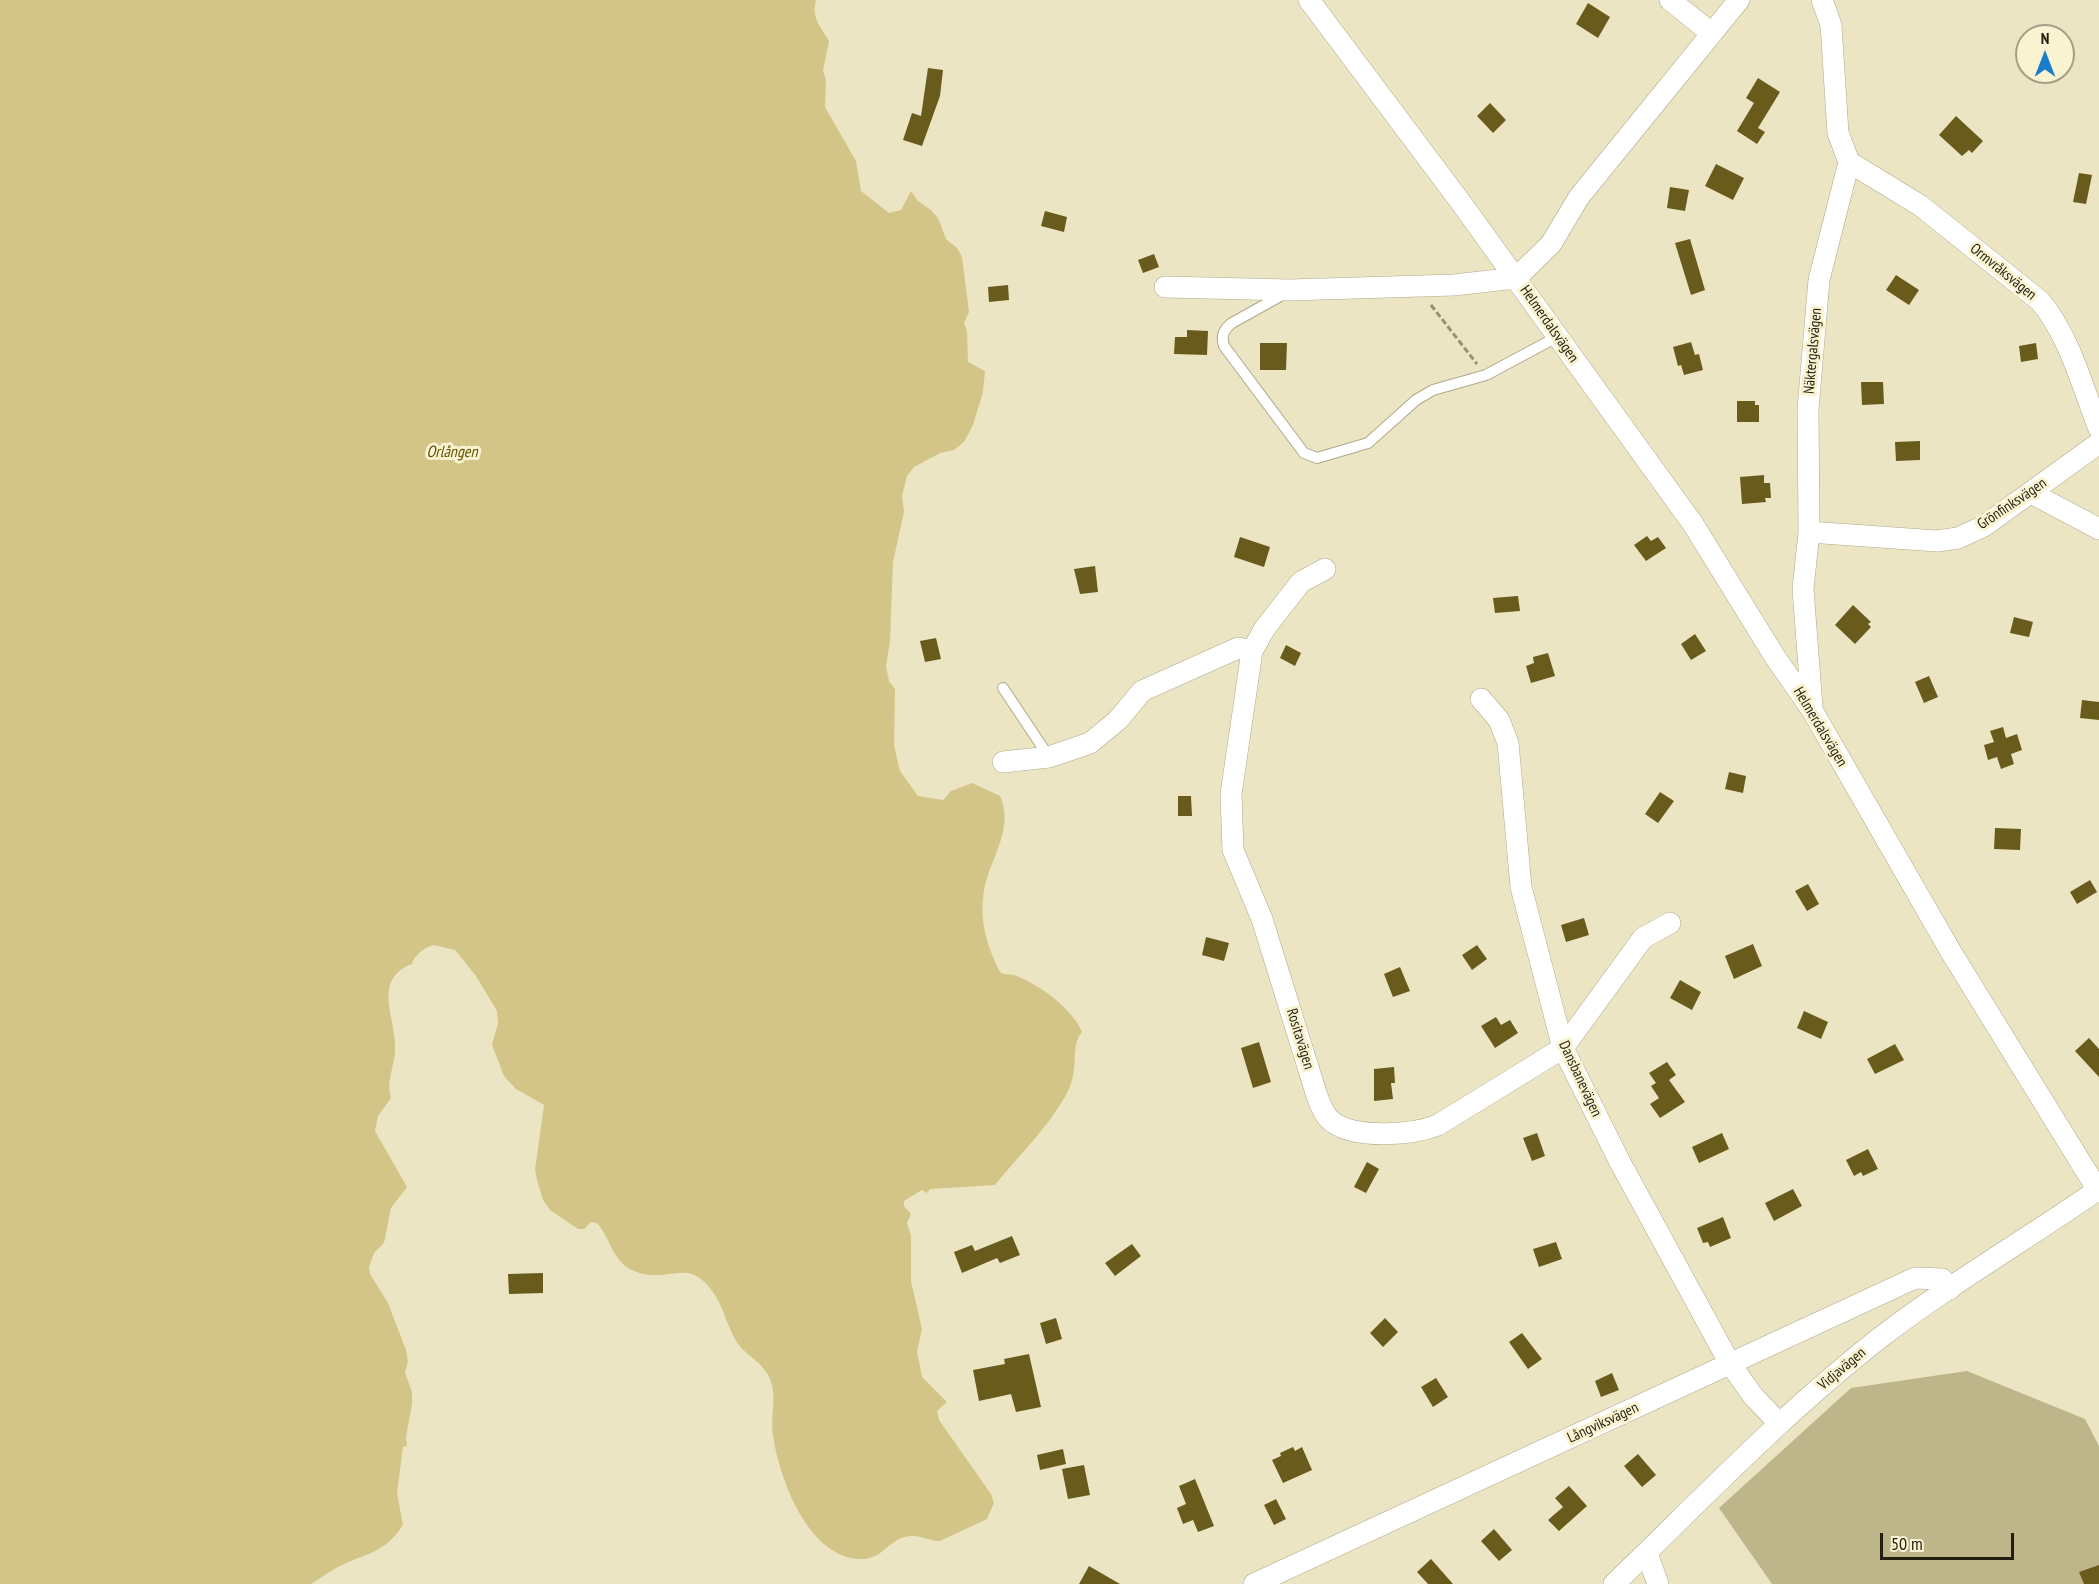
<!DOCTYPE html>
<meta charset="utf-8">
<style>
body{margin:0}
#map{position:relative;width:2099px;height:1584px;overflow:hidden;background:#ece5c4;font-family:"PT Sans Narrow",sans-serif}
canvas{display:block}
.north{position:absolute;left:2015px;top:24px;width:60px;height:60px;box-sizing:border-box;background:#faf3d1;border:2px solid #a39e85;border-radius:50%;rotate:0deg;font-size:16px;font-weight:700;line-height:24px;text-align:center;color:#211e12}
.north::after{content:'';display:block;margin:auto;width:21px;height:27px;background:#187ec9;clip-path:polygon(50% 0,100% 100%,50% 72%,0 100%)}
.scale{position:absolute;left:1880px;top:1533px;width:134px;height:27px;box-sizing:border-box;border:3px solid #211e12;border-top:0;padding-left:8px;font-size:18px;line-height:21px;white-space:nowrap;color:#211e12;-webkit-text-stroke:4px #faf3d1;paint-order:stroke}
</style>
<div id="map">
<canvas width="2099" height="1584"></canvas>
<div class="north">N</div>
<div class="scale">50 m</div>
</div>
<script>
const context = document.querySelector('canvas').getContext('2d');
context.lineJoin = 'round';
function paint(path, color) {
  context.fillStyle = color;
  context.fill(path, 'evenodd');
}
function strokePath(path, color, width, dash) {
  context.strokeStyle = color;
  context.lineWidth = width;
  context.lineCap = dash ? 'butt' : 'round';
  context.setLineDash(dash || []);
  context.stroke(path);
}
function write(font, color, halo, rows, align = 'center') {
  context.font = font + ' "PT Sans Narrow",sans-serif';
  context.lineWidth = 6;
  context.setLineDash([]);
  context.textBaseline = 'middle';
  context.strokeStyle = halo;
  context.fillStyle = color;
  for (const [text, x, y, turn = 0] of rows) {
    context.save();
    context.translate(x, y);
    context.rotate((+turn || 0) * Math.PI / 180);
    context.textAlign = isNaN(turn) ? turn : align;
    if (halo) context.strokeText(text, 0, 0);
    context.fillText(text, 0, 0);
    context.restore();
  }
}
paint(new Path2D(`
 M1967,1371l118,48 14,27v138h-327l-53,-76 132,-120z`), '#bfb58a');
paint(new Path2D(`
 M0,0h816c-5,18 5,27 13,41l-6,30 3,9 -1,27 31,54 5,30 28,22 12,-3 10,-19 7,10 13,9 7,8 8,21 11,9 5,9 7,55 -5,11 3,8 1,31 17,9 -2,21 -10,33 -9,17 -10,8 -14,3 -26,14 -7,9 -5,20 2,16 -11,50 -3,79 -4,25 3,15 6,8 -1,56 6,26 18,25 25,4 8,-9 21,-8 28,13c15,34 -11,63 -16,95 -5,30 3,55 16,81 6,4 11,1 17,4 25,11 54,31 65,56 -12,14 -3,35 -13,57 -18,36 -49,65 -74,96l-65,4 -3,4 -5,-3 -18,11v5l7,8 -4,9 4,12v46l11,48 -5,22 5,26 25,25 -10,9 2,9 52,74 3,9 -7,16 -47,22c-12,0 -23,-8 -35,-4 -19,5 -23,24 -48,22 -50,-5 -78,-81 -84,-124 -3,-20 5,-40 -4,-58 -6,-14 -22,-21 -31,-33 -10,-15 -14,-35 -23,-49 -27,-42 -46,-9 -81,-24 -21,-8 -24,-34 -37,-48l-6,-1 -7,7h-6l-28,-19 -7,-10 -6,-20 -2,-10 9,-65 -28,-16 -12,-13 -12,-31 6,-22 -1,-12 -21,-35 -21,-26 -21,-5c-9,2 -20,10 -22,19 -42,16 -14,57 -17,88 -1,15 -9,30 -4,46l-13,18 -3,15 32,56 -16,21 -7,35 -10,10 -5,14 1,7 18,29 18,47 2,11 -3,12 7,19v12l-6,33 1,9 -4,1 -6,46 6,32c-22,33 -41,27 -72,46 -7,4 -13,9 -20,13h-311z`), '#d3c587');
paint(new Path2D(`
 M1588,3l22,14 -12,21 -22,-14z
 M928,68l15,2 -3,26 -18,50 -19,-6 9,-27 9,3z
 M1758,78l22,14 -22,36 7,4 -8,12 -20,-13 17,-28 -8,-5z
 M1490,103l16,17 -13,13 -16,-17z
 M1956,116l27,25 -11,12 -3,-3 -7,6 -23,-21z
 M1716,164l28,14 -11,22 -28,-14z
 M2079,173l13,2 -6,29 -13,-2z
 M1670,187l19,3 -4,21 -18,-3z
 M1045,211l22,6 -3,15 -23,-6z
 M1690,239l15,51 -14,5 -16,-52z
 M1154,254l5,13 -16,6 -5,-13z
 M1896,275l23,15 -10,15 -23,-15z
 M1008,285l1,15 -20,2 -1,-15z
 M1187,330l21,1 -1,24 -33,-1 1,-17h12z
 M1691,342l4,13 4,-1 4,16 -19,5 -3,-10 -3,1 -5,-19z
 M1260,343h27l-1,27h-26z
 M2036,343l2,16 -17,3 -2,-16z
 M1861,382h22l1,22 -22,1z
 M1737,401h18v4h4v17h-22z
 M1920,441v19l-24,1 -1,-19z
 M1764,475v8h6l1,15h-6l1,4 -24,2 -2,-27z
 M1647,536l4,5 7,-4 8,11 -20,13 -12,-16z
 M1240,537l30,10 -6,20 -30,-10z
 M1095,566l3,26 -18,2 -6,-25z
 M1518,596l2,15 -25,2 -2,-15z
 M1853,605l18,17 -3,2 3,3 -16,17 -20,-19z
 M2014,617l19,5 -4,15 -19,-4z
 M1695,634l11,17 -15,9 -10,-16z
 M936,638l5,21 -16,3 -5,-21z
 M1286,645l15,8 -6,13 -15,-8z
 M1548,653l7,23 -24,7 -5,-17 8,-3 -1,-6z
 M1929,676l9,21 -14,6 -9,-21z
 M2082,700l17,2v18l-19,-2z
 M2003,727l3,11 11,-4 5,16 -11,4 3,10 -13,5 -4,-12 -9,3 -4,-15 10,-3 -4,-11z
 M1729,772l17,4 -3,17 -18,-4z
 M1660,792l14,9 -16,22 -13,-9z
 M1178,796h13l1,20h-14z
 M1995,828l26,1 -1,21 -26,-1z
 M2090,880l7,12 -20,12 -7,-12z
 M1808,884l11,20 -12,7 -12,-20z
 M1584,918l5,17 -23,7 -5,-17z
 M1206,937l23,6 -5,18 -22,-6z
 M1753,944l9,22 -28,13 -9,-23z
 M1477,945l10,14 -15,11 -10,-15z
 M1400,967l10,24 -17,6 -9,-23z
 M1680,980l21,12 -9,18 -22,-12z
 M1804,1011l24,11 -7,17 -24,-11z
 M1496,1017l5,8 9,-5 8,13 -23,15 -14,-22z
 M2089,1038l10,11v28l-24,-26z
 M1259,1042l12,40 -18,6 -12,-40z
 M1895,1044l9,16 -29,14 -8,-15z
 M1667,1062l9,13 -7,5 16,22 -25,16 -10,-14 9,-6 -8,-12 5,-3 -7,-10z
 M1394,1067l1,16h-4l2,16 -19,2v-32z
 M1537,1133l8,23 -13,5 -9,-23z
 M1722,1133l7,16 -30,14 -7,-16z
 M1868,1149l10,20 -15,7 -2,-4 -7,4 -8,-16z
 M1367,1162l12,7 -13,24 -12,-6z
 M1793,1189l9,17 -28,15 -9,-18z
 M1723,1217l8,21 -21,9 -2,-5 -5,1 -6,-15z
 M1012,1236l8,19 -20,8 -3,-5 -35,15 -8,-21 18,-7 3,6z
 M1556,1242l6,17 -23,8 -6,-18z
 M1132,1244l9,12 -26,20 -10,-13z
 M543,1273v20l-34,1 -1,-20z
 M1056,1318l6,21 -16,5 -6,-21z
 M1385,1318l13,14 -15,15 -13,-14z
 M1522,1333l20,26 -14,10 -19,-27z
 M1029,1354l12,53 -25,5 -5,-18 -32,7 -6,-31 32,-6 -1,-5z
 M1612,1373l7,17 -18,7 -6,-16z
 M1436,1378l12,19 -15,10 -12,-20z
 M1293,1447l2,4 7,-4 10,23 -29,13 -11,-23 9,-4 -1,-3z
 M1063,1449l3,15 -26,6 -3,-15z
 M1638,1454l18,21 -14,12 -18,-21z
 M1084,1465l6,30 -22,4 -6,-30z
 M1195,1479l19,47 -16,6 -5,-12 -10,4 -6,-16 9,-4 -7,-18z
 M1569,1486l18,20 -28,25 -11,-11 15,-13 -8,-9z
 M1276,1499l10,20 -12,6 -10,-20z
 M1494,1529l18,21 -13,11 -18,-20z
 M1431,1559l22,25h-25l-11,-12z
 M2099,1565v19h-15l-5,-12z
 M1089,1566l31,18h-41z`), '#685b1c');
const lane = new Path2D(`
 M1284,294l-52,29c-9,7 -11,13 -8,23l80,107 13,5 51,-15 48,-43 17,-10 53,-15 71,-38
 M1003,688l46,69`);
const street = new Path2D(`
 M1309,0l150,200 234,324 82,133 37,53 139,242 148,240
 M1670,0l40,32
 M1849,162l72,44 119,95c30,36 42,85 59,128
 M1165,287l125,3 164,-5 62,-7 35,-34 28,-47 160,-197
 M2031,493l68,36
 M1809,532l128,9 21,-3 26,-12 115,-83
 M1325,569l-24,13 -36,46 -13,23 -21,143 2,56 29,69 55,177c4,10 8,22 17,27 24,16 79,12 104,2l125,-77 80,-110 27,-15
 M1481,699l18,21 9,23 13,144 42,161 58,116 108,198 24,34 26,27
 M1812,707l-9,-118 6,-57 -1,-123 11,-129 30,-118 -11,-29 -7,-108 -9,-25
 M1003,762l46,-5 41,-14 28,-23 24,-29 96,-43 14,3
 M1647,1553l11,31
 M1254,1584l661,-306 27,1 8,10
 M1614,1584c87,-84 171,-172 267,-247 69,-53 146,-98 218,-148`);
strokePath(lane, '#afa989', 12);
strokePath(street, '#afa989', 22);
strokePath(new Path2D(`
 M1431,305l46,59`), '#959078', 3, [6, 3]);
strokePath(lane, '#fff', 10);
strokePath(street, '#fff', 21);
write('15px', '#211e12', '#faf3d1', [
 ["Ormvråksvägen",2003,272,39],
 ["Helmerdalsvägen",1549,324,55],
 ["Näktergalsvägen",1813,351,-85],
 ["Grönfinksvägen",2012,504,-34],
 ["Helmerdalsvägen",1820,727,59],
 ["Rositavägen",1300,1039,73],
 ["Dansbanevägen",1580,1079,65],
 ["Vidjavägen",1842,1369,-40],
 ["Långviksvägen",1603,1423,-25]
]);
write('italic 16px', '#615202', '#faf3d1', [
 ["Orlången",452,452]
]);
</script>
